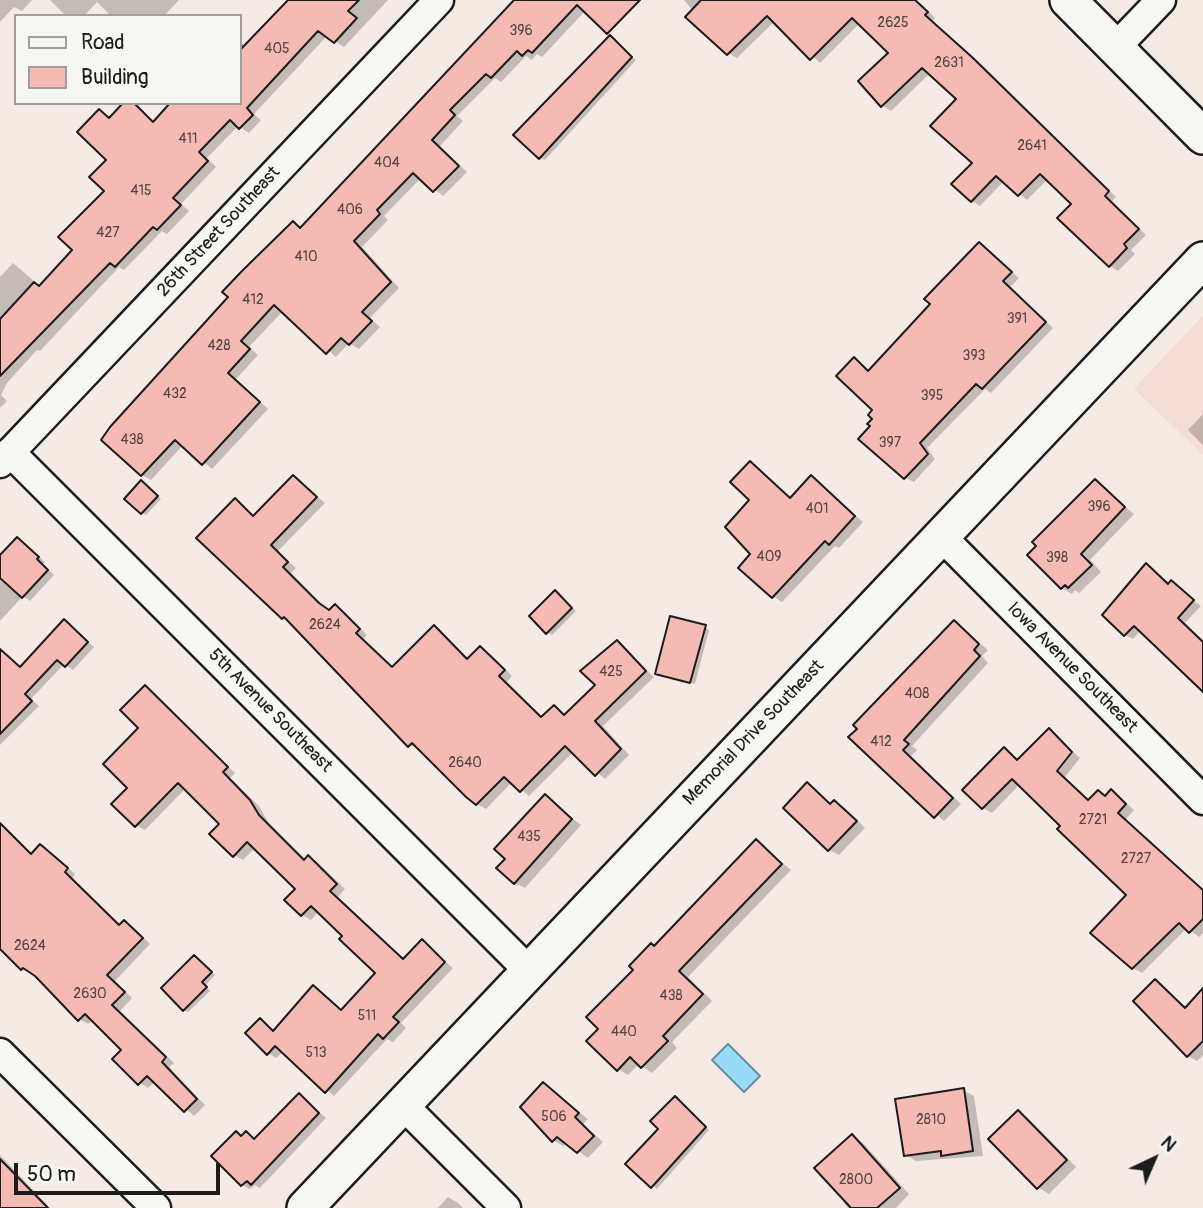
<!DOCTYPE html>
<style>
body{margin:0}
#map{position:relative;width:1203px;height:1208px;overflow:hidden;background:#f6eae5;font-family:Pangolin,sans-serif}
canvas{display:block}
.legend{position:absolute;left:14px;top:14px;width:228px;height:91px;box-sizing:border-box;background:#f6f6f2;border:2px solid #9f9f9c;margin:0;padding:9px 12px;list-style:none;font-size:21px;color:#1c1c1c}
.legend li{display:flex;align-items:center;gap:14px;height:35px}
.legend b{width:35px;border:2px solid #9f9f9c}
.north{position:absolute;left:1119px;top:1124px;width:70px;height:70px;-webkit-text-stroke:5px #f6f6f2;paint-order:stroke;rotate:44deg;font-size:19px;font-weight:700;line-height:28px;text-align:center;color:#1c1c1c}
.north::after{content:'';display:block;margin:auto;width:24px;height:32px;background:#1c1c1c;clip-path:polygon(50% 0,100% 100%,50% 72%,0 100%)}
.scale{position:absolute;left:14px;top:1163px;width:206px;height:32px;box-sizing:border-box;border:4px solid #1c1c1c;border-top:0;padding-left:9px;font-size:21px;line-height:24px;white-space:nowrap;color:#1c1c1c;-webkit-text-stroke:5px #f6f6f2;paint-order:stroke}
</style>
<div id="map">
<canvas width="1203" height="1208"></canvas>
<ul class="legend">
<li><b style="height:9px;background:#f6f6f2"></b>Road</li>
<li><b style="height:19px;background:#f5bab3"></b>Building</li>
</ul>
<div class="north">N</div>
<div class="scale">50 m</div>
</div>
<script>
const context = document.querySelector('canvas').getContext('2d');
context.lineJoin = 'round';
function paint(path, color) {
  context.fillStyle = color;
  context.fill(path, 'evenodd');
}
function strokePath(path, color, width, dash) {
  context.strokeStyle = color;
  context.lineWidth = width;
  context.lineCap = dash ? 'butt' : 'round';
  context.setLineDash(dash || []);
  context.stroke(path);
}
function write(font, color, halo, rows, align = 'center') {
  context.font = font + ' Pangolin,sans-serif';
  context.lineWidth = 6;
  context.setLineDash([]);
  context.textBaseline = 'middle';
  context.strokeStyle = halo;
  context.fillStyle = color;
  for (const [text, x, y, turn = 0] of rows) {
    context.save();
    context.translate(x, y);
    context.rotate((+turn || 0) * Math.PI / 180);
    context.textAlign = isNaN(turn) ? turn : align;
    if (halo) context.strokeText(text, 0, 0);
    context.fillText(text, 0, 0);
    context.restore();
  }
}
paint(new Path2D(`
 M1203,315v140l-69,-66z`), '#f6dcd6');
const water = new Path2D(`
 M728,1044l32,32 -16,16 -32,-32z`);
paint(water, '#97dbf9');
strokePath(water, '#668fa1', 2);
paint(new Path2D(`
 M0,0h32l-10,11 -8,-4 -14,15z
 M50,0h129l-15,16h-53l-14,-14 -13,14h-18z
 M288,0h100l-44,47 -17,-11 -73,78 7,6 -12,13 -11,-7 -31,32 9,9 -35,37 8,7 -22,23 -5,-3 -38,39 -5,-3 -79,84 -3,-1 -30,33 -6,12 6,6 -7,7v-131l13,-14 28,24 34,-37 31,-59 2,-31 -9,-49 12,8 24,-12 19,16 86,-20v-62l5,5z
 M517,0h93l-25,11 -43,46 -5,-3 -5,6 -6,-4 -25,26 -6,-4 -38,38 6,5 -23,25 27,26 -24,24 -22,-18 -37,38 4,4 -26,27 37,41 -29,30 10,9 -21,22 -10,-6 -13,14 -53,-46 -34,36 9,8 -22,24 32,30 -56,60 -29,-24 -32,35 -9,-5 151,-252 9,5z
 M684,0h233l18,18 -3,3 50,44 134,132 -4,4 34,34 -15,15 4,4 -17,17 -8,-5 -37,-62 -25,-25 -21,21 -23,-19 -24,25 -8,-5 2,-38 -16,-64 -28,-26 -39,38 -8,-5 -23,-25 31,-28 -31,-30 -40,40 -45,-42 -38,37 -9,-5z
 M619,45l17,15 -91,100 -5,-2 -24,-23z
 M980,244l39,34 -9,9 43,41 -62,65 -6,-4 -58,59 8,11 -21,23 -18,-9 -36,-34 12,-13 2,-16 -20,-51 16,12 62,-67z
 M1203,414v31l-15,-15z
 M750,463l42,35 20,-21 51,45 -24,26 -4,-2 -53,56 -9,-6 -20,-42z
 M294,477l31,26 -47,48 18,17 -5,5 38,39 6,-6 9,5 23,24 -4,4 31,29 40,-41 35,32 11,-11 9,5 23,23 -5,6 36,36 11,-11 12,9 31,-31 20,-43 37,35 -51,49 26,29 -24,24 -32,-27 -44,44 -17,-14 -26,27 -9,-5 -57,-55 -11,-4 -117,-123 -9,-5 -48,-117 20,17z
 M1095,481l39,33 -44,46 11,12 -22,21 -4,-3 -3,4 -10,-6z
 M146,485l15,14 -15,16 -4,-2z
 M17,539l28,23 -2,2 11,11 -24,26 -7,-5 -23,25v-63z
 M1147,566l54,40 -16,17 18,18v50l-62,-61 -8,9 -8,-4z
 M555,592l21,19 -24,24 -5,-3z
 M64,622l30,25 -21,23 -9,-6 -33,35 8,7 -39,39v-96l21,19z
 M954,622l34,28 -6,6 6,7 -76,83 5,4 -6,6 50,48 -17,17 -93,-84z
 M705,627l4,3 -14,54 -34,-9z
 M146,687l89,86 -5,5 29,28 9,16 38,38 3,-3 8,5 28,27 -7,8 67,63 17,-18 31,26 -52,55 5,5 -13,14 -6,-3 -53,57 -51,-44 -7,6 -8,-5 -8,-33 15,11 39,-43 29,23 35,-38 -59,-62 -8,9 -9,-5 -5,-26 -42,-41 -12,12 -9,-5 -13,-31 -35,-36 -41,42 -9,-5 -6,-38z
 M1049,730l31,28 -15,19 25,24 8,-9 9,5 5,-5 8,5 14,13 -8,9 77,71v43l-4,4 -12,-9 -45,45 -9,-5 -5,-73 -108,-111 -28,29 -9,-5 22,-59 14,11z
 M808,784l24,20 3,-2 10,6 20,20 -26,27 -10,-5z
 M545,796l36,29 -56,63 -10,-5 -8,-24z
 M0,822l33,33 8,-9 8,5 26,23 -3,4 49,47 3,-3 9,5 17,17 -35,37 17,17 -12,13 54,52 -5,4 36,38 -11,11 -39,-34 -7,6 -8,-5 -17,-33 -30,-30 -5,4 -9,-5 -79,-80z
 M756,841l35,29 -103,107 24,24 -40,41 5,6 -25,25 -13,-9 -11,11 -10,-6 -17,-41 54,-81z
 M195,957l20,18 -10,11 5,5 -22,21 -4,-2z
 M1155,981l32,27 16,-17v64l-6,6 -9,-5 -53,-55z
 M543,1085l45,34 -5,5 20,18 -15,16 -21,-15 -4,3 -10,-6z
 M963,1090l11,6 9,60 -67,5 -10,-6z
 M300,1095l26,23 -66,70 -5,-3 -5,4 -8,-4 -6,-52 7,4 4,-4 9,6z
 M680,1101l29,29 -52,59 -29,-26 32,-34z
 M1018,1112l10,6 48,49 -27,27 -10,-6 -48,-49z
 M852,1137l10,5 47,52 -13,14h-48l-4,-5z
 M0,1155l50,53h-50z
 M448,1197l10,6 5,5h-25z`), '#0003');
const building = new Path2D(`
 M288,0h71l-11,11 9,7 -23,25 -16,-12 -71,77 6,7 -14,14 -9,-9 -31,32 9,9 -35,37 8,7 -24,25 -4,-3 -38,40 -5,-4 -110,113v-57l34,-37 5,4 33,-36 -14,-13 46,-46 -15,-14 17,-17 -29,-28 22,-23 10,9 14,-15h11l19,19 17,-19h70v-53z
 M514,0h126l-33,34 -30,-29 -45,48 -4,-3 -6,6 -5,-5 -26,27 -5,-4 -36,36 5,5 -23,25 27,26 -26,26 -20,-19 -36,37 3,4 -26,27 37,41 -29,30 10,9 -23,24 -8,-7 -15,16 -52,-49 -33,36 9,8 -22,24 32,29 -58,63 -27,-25 -34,36 -40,-36 9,-13 118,-130 -6,-5 20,-21 51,-50 7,7z
 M701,0h214l13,12 -3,3 48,43 136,133 -4,5 34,33 -15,15 3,4 -18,19 -52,-49 14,-14 -31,-30 -22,22 -22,-20 -25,26 -20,-18 21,-21 -42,-37 26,-27 -34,-31 -41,39 -23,-26 30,-28 -36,-35 -42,42 -43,-44 -40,39 -42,-38z
 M610,35l22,22 -93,102 -26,-24z
 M979,242l33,30 -9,9 43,41 -64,67 -6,-5 -56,59 8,11 -24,25 -46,-40 12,-13 -3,-2 5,-5 -4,-4 4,-5 -36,-34 18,-19 14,14 62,-67 -6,-5z
 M750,461l40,37 21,-23 44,41 -26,29 -4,-4 -53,57 -34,-30 12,-14 -25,-27 24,-27 -19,-18z
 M293,475l24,22 -46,48 17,17 -5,5 36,36 10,7 6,-6 25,25 -4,4 36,34 42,-42 33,34 13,-13 25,24 -6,6 42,41 13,-12 10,10 31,-30 -15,-14 37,-31 29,31 -51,50 26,28 -26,27 -30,-30 -45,46 -16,-15 -28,28 -10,-8 -54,-54 -4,4 -124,-130 -2,2 -86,-81 39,-40 18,18z
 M1095,479l30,28 -44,47 11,11 -24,23 -3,-3 -4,4 -34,-34 9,-9 -4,-4z
 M141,480l17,16 -17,18 -17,-15z
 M17,537l22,20 -2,2 11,11 -26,28 -22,-20v-23z
 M1146,563l22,21 3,-4 23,20 -16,18 25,24v50l-69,-66 -10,10 -22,-21z
 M555,590l17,18 -26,26 -17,-18z
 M670,616l36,9 -16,58 -35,-9z
 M64,619l24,23 -23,25 -8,-7 -32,34 7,7 -32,33v-85l20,18z
 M954,620l25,24 -5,6 6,6 -76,84 5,4 -6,6 50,48 -19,20 -86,-81 9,-8 -4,-4z
 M145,685l83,82 -5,5 27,28 9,15 45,45 4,-5 29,29 -7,7 73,68 19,-20 23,23 -52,55 6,5 -16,17 -5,-5 -53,59 -50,-47 -8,9 -22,-22 15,-15 13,13 40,-46 28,25 34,-37 -36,-34 3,-3 -31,-30 -10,10 -17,-16 11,-11 -48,-47 -14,15 -24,-23 10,-10 -41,-41 -43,44 -24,-23 16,-16 -24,-24 35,-36 -18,-18z
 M1049,728l23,24 -15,19 31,29 10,-10 7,6 6,-7 15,15 -8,9 85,77v29l-14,14 -10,-10 -47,46 -42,-36 36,-38 -69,-66 3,-3 -48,-47 -30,30 -20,-19 42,-43 13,13z
 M807,782l23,22 4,-4 23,21 -29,30 -45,-43z
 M545,794l27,25 -58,65 -18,-16 9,-9 -11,-10z
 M0,823l31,31 9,-10 28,24 -3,4 54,53 5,-5 19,18 -36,37 18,17 -13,13 54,52 -4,5 35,37 -13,13 -37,-36 -9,9 -26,-26 9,-9 -36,-36 -7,7 -43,-45 -12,-8 -2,2 -21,-21z
 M756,839l26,25 -103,107 24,23 -40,42 5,5 -27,27 -11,-11 -13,14 -31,-30 12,-12 -12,-12 47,-47 -4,-4 22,-23 3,3z
 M194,955l18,17 -10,10 5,5 -24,24 -22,-23z
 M1155,979l30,29 18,-20v53l-16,16 -54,-56z
 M543,1082l36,31 -4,4 19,19 -17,17 -20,-16 -5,5 -32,-35z
 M964,1088l9,63 -32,5v-5l-37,5 -9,-57z
 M299,1093l20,20 -68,72 -4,-4 -6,5 -30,-30 25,-25 5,5 5,-5 8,8z
 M675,1096l31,31 -55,61 -26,-24 33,-35 -8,-8z
 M1018,1110l49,50 -30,29 -49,-50z
 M852,1134l48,54 -23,20h-26l-37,-40z
 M0,1159l48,49h-48z`);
paint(building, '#f5bab3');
strokePath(building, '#1c1c1c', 2);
const minor = new Path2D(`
 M1115,48l46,-48
 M10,452l519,519
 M0,463l439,-463
 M941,536l262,264
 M0,1053l156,155
 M403,1105l103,103`);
const tertiary = new Path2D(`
 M1068,0l135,136
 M305,1208l898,-948`);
strokePath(minor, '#1c1c1c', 33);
strokePath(tertiary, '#1c1c1c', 40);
strokePath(minor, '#f6f6f2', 28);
strokePath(tertiary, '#f6f6f2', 35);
write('14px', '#524442', null, [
 ["2625",893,23],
 ["396",521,31],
 ["405",277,49],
 ["2631",949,63],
 ["411",188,139],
 ["2641",1032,146],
 ["404",387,163],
 ["415",141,191],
 ["406",350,210],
 ["427",108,233],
 ["410",306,257],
 ["412",253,300],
 ["391",1017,319],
 ["428",219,346],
 ["393",974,356],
 ["432",175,394],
 ["395",932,396],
 ["438",132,440],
 ["397",890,443],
 ["396",1099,507],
 ["401",817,509],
 ["409",769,557],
 ["398",1057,558],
 ["2624",325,625],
 ["425",611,672],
 ["408",917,694],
 ["412",881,742],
 ["2640",465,763],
 ["2721",1093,820],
 ["435",529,837],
 ["2727",1136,859],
 ["2624",30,946],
 ["2630",90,994],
 ["438",671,996],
 ["511",367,1016],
 ["440",624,1032],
 ["513",316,1053],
 ["506",554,1117],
 ["2810",931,1120],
 ["2800",856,1180]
]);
write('18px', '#1c1c1c', '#f6f6f2', [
 ["26th Street Southeast",219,232,-47],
 ["Iowa Avenue Southeast",1072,668,45],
 ["5th Avenue Southeast",270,711,45],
 ["Memorial Drive Southeast",754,733,-46]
]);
</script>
